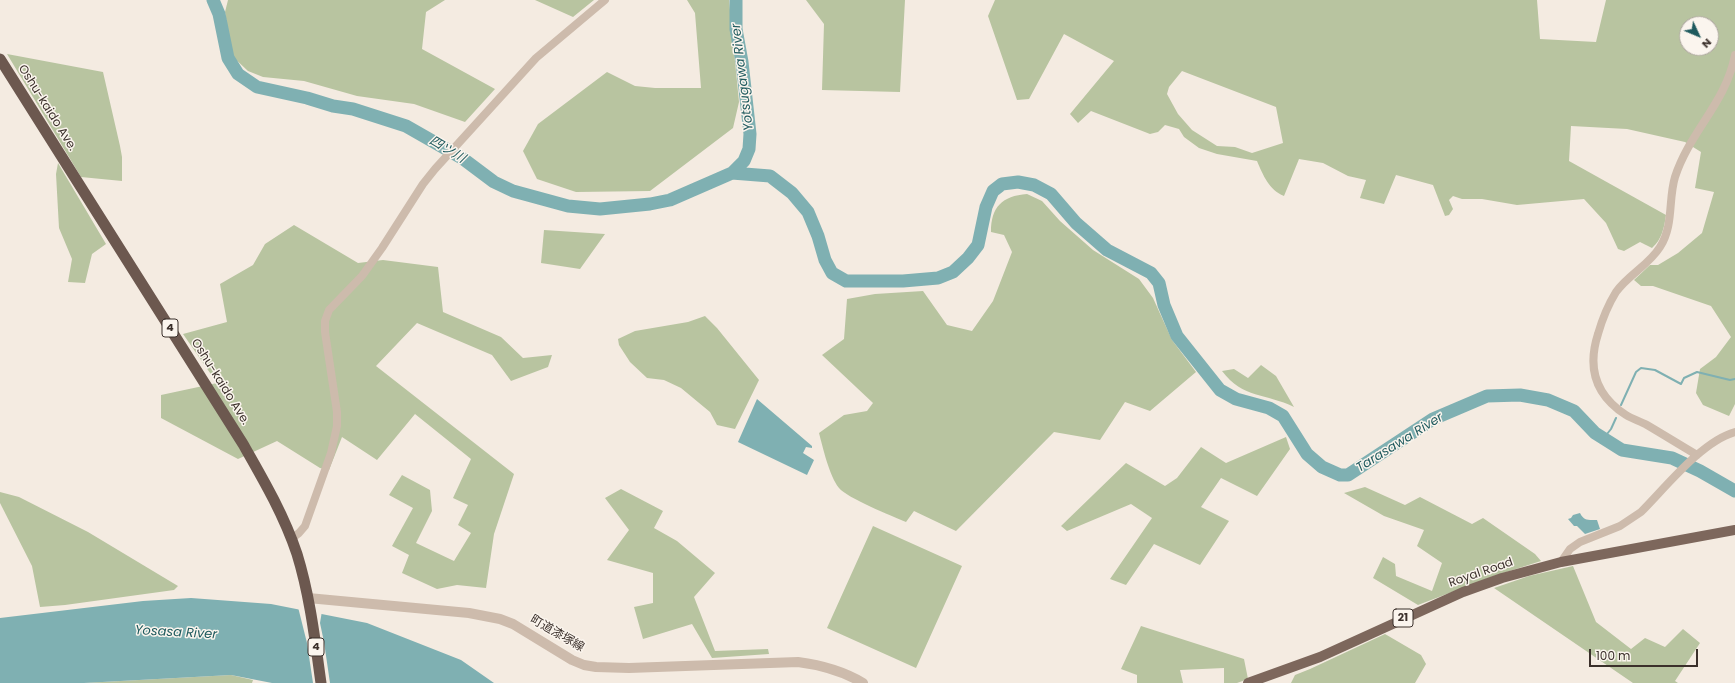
<!DOCTYPE html>
<meta charset="utf-8">
<style>
body{margin:0}
#map{position:relative;width:1735px;height:683px;overflow:hidden;background:#f4ebe1;font-family:Poppins,sans-serif}
canvas{display:block}
.north{position:absolute;left:1679px;top:16px;width:40px;height:40px;box-sizing:border-box;background:#fbf5ee;border:1px solid #aea6a0;border-radius:50%;rotate:134deg;font-size:11px;font-weight:700;line-height:16px;text-align:center;color:#3b302b}
.north::after{content:'';display:block;margin:auto;width:14px;height:18px;background:#1f5a5e;clip-path:polygon(50% 0,100% 100%,50% 72%,0 100%)}
.scale{position:absolute;left:1589px;top:649px;width:109px;height:18px;box-sizing:border-box;border:2px solid #3b302b;border-top:0;padding-left:5px;font-size:12px;line-height:14px;white-space:nowrap;color:#3b302b;-webkit-text-stroke:3px #fbf5ee;paint-order:stroke}
</style>
<div id="map">
<canvas width="1735" height="683"></canvas>
<div class="north">N</div>
<div class="scale">100 m</div>
</div>
<script>
const context = document.querySelector('canvas').getContext('2d');
context.lineJoin = 'round';
function paint(path, color) {
  context.fillStyle = color;
  context.fill(path, 'evenodd');
}
function strokePath(path, color, width, dash) {
  context.strokeStyle = color;
  context.lineWidth = width;
  context.lineCap = dash ? 'butt' : 'round';
  context.setLineDash(dash || []);
  context.stroke(path);
}
function write(font, color, halo, rows, align = 'center') {
  context.font = font + ' Poppins,"Noto Sans JP",sans-serif';
  context.lineWidth = 3;
  context.setLineDash([]);
  context.textBaseline = 'middle';
  context.strokeStyle = halo;
  context.fillStyle = color;
  for (const [text, x, y, turn = 0] of rows) {
    context.save();
    context.translate(x, y);
    context.rotate((+turn || 0) * Math.PI / 180);
    context.textAlign = isNaN(turn) ? turn : align;
    if (halo) context.strokeText(text, 0, 0);
    context.fillText(text, 0, 0);
    context.restore();
  }
}
paint(new Path2D(`
 M228,0h217l-19,12 -4,37 73,40 -30,33 -51,-18 -57,-8 -53,-15 -41,-4 -15,-6 -16,-15 -7,-44z
 M535,0h59l-21,17z
 M687,0h42l10,102 -6,26 -83,63 -74,1 -39,-13 -14,-28 15,-27 69,-52 28,14 20,2h46l-6,-75z
 M806,0h99l-5,92 -78,-2 2,-66z
 M995,0h542l3,39 56,3 10,-42h129v404l-6,12 -26,-11 -7,-12 4,-24 16,-12 15,-20 -20,-31 -58,-20h-12l-7,-6 16,-15h8l20,-12 24,-20 12,-41 -19,-4 6,-36 -16,-10 -58,-13 -56,-3 -2,35 97,54c-2,13 -4,24 -14,33l-12,-6 -16,9 -6,-2 -12,-26 -22,-24 -67,6 -35,-6h-20l-9,-3 -4,4 4,9 -4,6 -4,1 -12,-31 -37,-10 -12,29 -24,-6 6,-18 -18,-4 -25,-13 -24,-4 -15,37c-15,-6 -21,-21 -27,-35l-40,-7 -18,-6 -15,-11 -5,-8 -14,-4 -7,7 -8,2 -59,-23 -13,12 -8,-9 44,-53 -50,-27 -35,65 -12,1 -29,-84zM1687,24h24v24h-24zM1182,71l94,36 7,36 -31,10 -17,-6 -18,-1 -25,-16 -14,-16 -11,-20 2,-7z
 M7,54l96,18 17,74 2,11v24l-41,-4z
 M58,163l48,81 -14,10 -7,29 -17,-1 4,-23 -13,-31 -3,-54z
 M1027,194l15,7 18,20 33,29 46,29 14,19 19,42 24,32 -46,39 -25,-9 -25,38 -46,-8 -98,99 -42,-20 -8,11c-14,-6 -59,-24 -67,-34 -10,-13 -16,-40 -20,-55l25,-18 23,-4 6,-8 -51,-48 22,-16 3,-40 28,-5 48,-3 24,34 25,6 21,-30 19,-49 -8,-17 -13,-3c0,-25 11,-36 36,-38z
 M294,225l64,38 25,-3 55,7 5,45 58,25 22,21 29,-3 -4,12 -37,14 -19,-26 -75,-32 -41,43 138,108 -20,60 -8,54 -29,-3 -20,4 -35,-16 7,-18 -17,-9 21,-38 -24,-13 13,-20 28,15 2,21 -16,32 38,18 17,-28 -13,-8 10,-20 -15,-7 18,-39 -56,-45 -38,46 -35,-23 -13,33 -9,-2 -43,-27 -39,18 -77,-41v-23l56,-12 -34,-49 44,-12 -7,-38 33,-19 12,-21z
 M544,230l61,4 -25,35 -39,-6z
 M705,316l12,12 42,52 -24,49 -18,-4 -7,-13 -29,-24 -17,-8 -17,-2 -17,-16 -11,-17 -1,-6 17,-8 53,-9z
 M1261,365l15,11 18,31c-28,-14 -51,-8 -72,-36l12,-2 14,9z
 M1286,437l4,12 -33,47 -36,-18 -20,29 28,14 -29,44 -46,-21 -28,41 -16,-6 42,-61 -21,-14 -64,27 -6,-5 65,-63 39,23 12,-8 24,-31 25,16z
 M1365,487l40,18 15,-8 52,27 11,-6 52,36 6,7 -50,16 -73,28 -45,-27 10,-21 12,7 1,12 36,15 10,-28 -25,-17 7,-16 -40,-14 -40,-23z
 M621,489l42,22 -9,17 23,13 38,32 -21,24 21,54 53,-2 1,5 -57,4 -20,-34 -49,15 -9,-32 19,-4v-30l-46,-13 22,-30 -24,-32z
 M0,492l19,5 69,35 90,54 -4,4 -109,15 -25,2 -8,-41 -32,-63z
 M873,526l89,40 -46,102 -89,-40z
 M1573,566l23,56 35,27 14,-11 20,9 18,-18 17,14 -25,38 3,2h-45l-139,-95 35,-12z
 M1141,626l103,33 4,20 -11,4h-13v-15l-44,2 3,13h-46v-8l-16,-6z
 M1385,634l36,21 5,9 -11,19h-124l4,-8 15,-6z
 M231,675l22,5 -1,3h-168z`), '#b8c4a0');
paint(new Path2D(`
 M757,399l55,47v2l-6,-1 -3,6 11,7 -7,15 -69,-33z
 M1580,513c4,8 8,7 17,7l3,9 -15,5 -8,-8h-3l-6,-7 3,-1 2,-3z
 M191,598l80,6 96,19 94,37 33,23h-222l-41,-8 -147,8h-84v-65l143,-17z`), '#7fb0b2');
paint(new Path2D(`
 M298,607l24,4 -2,12 4,19 6,41h-17l-6,-40z`), '#f4ebe1');
strokePath(new Path2D(`
 M1621,405l15,-33 5,-4 14,2 26,14 3,-6 13,-6 33,8 5,-1
 M1603,439l8,-10 5,-11`), '#7fb0b2', 2);
strokePath(new Path2D(`
 M213,0l6,14 9,44 10,16 19,13 50,11 26,8 20,3 53,17 56,32 32,24 19,9 55,15 32,3 50,-5 20,-4 62,-27 12,-12 5,-12 1,-15 -8,-72 -6,-33v-29
 M732,173l38,3 22,17 16,19 10,24 7,24 7,13 14,8h57l35,-3 15,-6 15,-14 10,-13 8,-38 7,-16 9,-7 16,-2 16,3 17,9 25,29 31,27 44,23 8,10 5,22 13,31 43,54 16,9 33,9 14,8 24,38 15,13 18,8h8l85,-56 54,-23 33,-1 28,5 26,11 21,22 27,17 50,8 28,13 35,20`), '#7fb0b2', 13);
strokePath(new Path2D(`
 M1697,455c-17,-10 -33,-20 -50,-30 -7,-4 -15,-6 -21,-10 -31,-20 -39,-47 -28,-81 4,-14 10,-29 18,-42 12,-17 33,-27 44,-45 14,-22 8,-47 15,-70 15,-46 51,-74 60,-122
 M291,539l8,-6 6,-7 26,-73 6,-27v-14l-12,-80v-11l4,-11 33,-34 20,-28 41,-64 12,-15 101,-111 69,-58
 M1561,562l9,-13 10,-7 40,-16 21,-14c25,-25 61,-71 94,-80`), '#cdbbac', 8);
strokePath(new Path2D(`
 M308,598l161,15 31,6 13,5 59,36 12,5 12,2 33,1 169,-6c23,3 45,9 65,21`), '#cdbbac', 10);
strokePath(new Path2D(`
 M1248,683l72,-26 143,-65 39,-14 59,-16 174,-32`), '#7d675c', 10);
strokePath(new Path2D(`
 M0,59l243,385c20,35 41,71 54,110 13,42 18,86 24,129`), '#6c584f', 11);
for (const [x, y, w] of [
 [170,328,16],
 [1403,618,20],
 [316,647,16]
]) {
  const box = new Path2D();
  box.roundRect(x - w / 2, y - 9, w, 18, 3);
  context.fillStyle = '#fbf5ee';
  context.fill(box);
  strokePath(box, '#3b302b', 1);
}
write('bold 11px', '#3b302b', null, [
 ["4",170,328],
 ["21",1403,618],
 ["4",316,647]
]);
write('12px', '#3b302b', '#fbf5ee', [
 ["Oshu-kaido Ave.",47,108,58],
 ["Oshu-kaido Ave.",220,382,58],
 ["Royal Road",1481,573,-19],
 ["町道漆塚線",557,634,30]
]);
write('italic 13px', '#1f5a5e', '#fbf5ee', [
 ["Yotsugawa River",743,77,-97],
 ["四ツ川",447,150,31],
 ["Tarasawa River",1400,443,-32],
 ["Yosasa River",176,633,3]
]);
</script>
